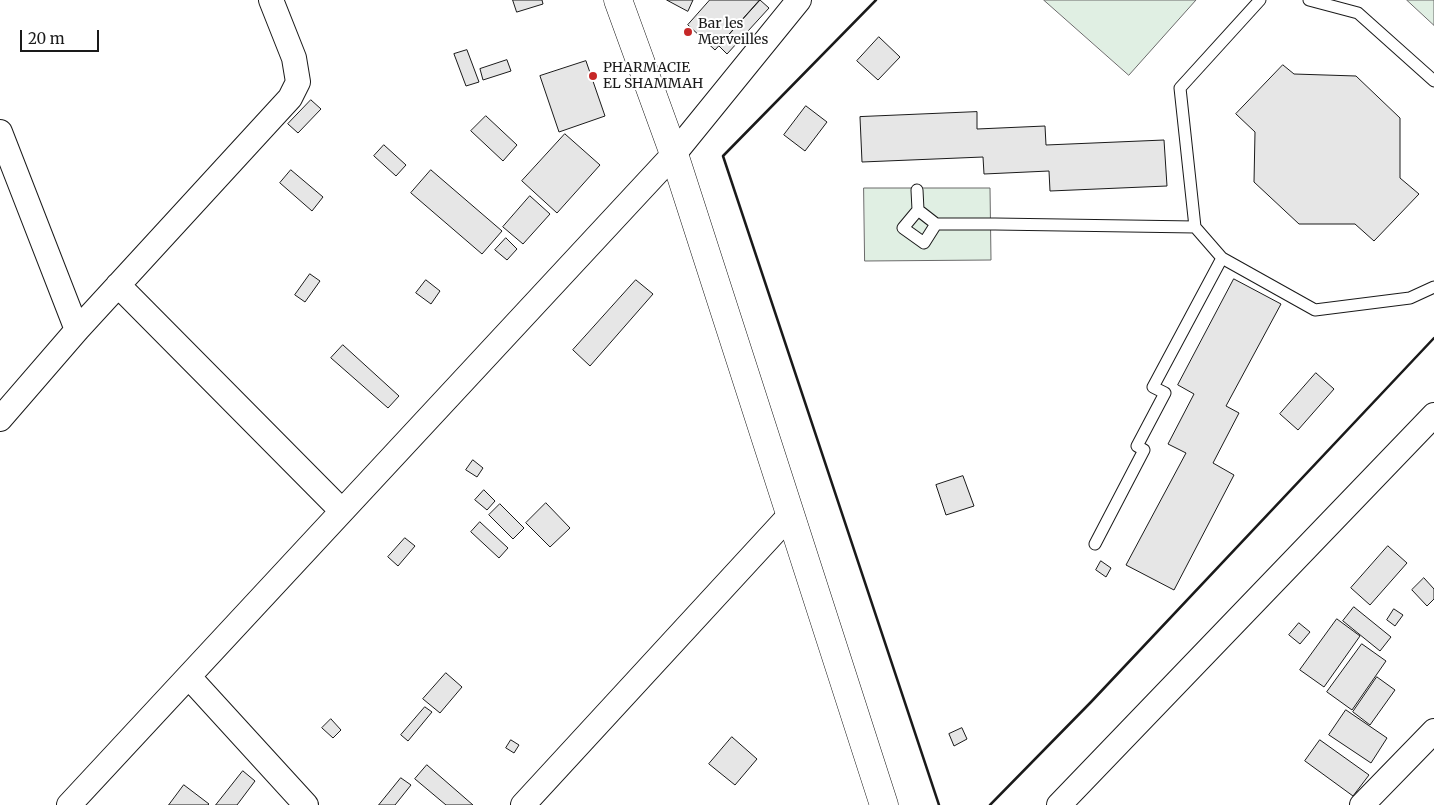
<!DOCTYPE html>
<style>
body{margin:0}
#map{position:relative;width:1434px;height:805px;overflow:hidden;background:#fff;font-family:Merriweather,serif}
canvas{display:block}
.scale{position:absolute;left:20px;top:30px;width:79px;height:22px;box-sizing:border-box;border:2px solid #1a1a1a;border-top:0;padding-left:6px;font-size:15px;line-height:18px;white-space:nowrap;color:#1a1a1a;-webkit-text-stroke:4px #fff;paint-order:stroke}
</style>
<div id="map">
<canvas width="1434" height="805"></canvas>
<div class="scale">20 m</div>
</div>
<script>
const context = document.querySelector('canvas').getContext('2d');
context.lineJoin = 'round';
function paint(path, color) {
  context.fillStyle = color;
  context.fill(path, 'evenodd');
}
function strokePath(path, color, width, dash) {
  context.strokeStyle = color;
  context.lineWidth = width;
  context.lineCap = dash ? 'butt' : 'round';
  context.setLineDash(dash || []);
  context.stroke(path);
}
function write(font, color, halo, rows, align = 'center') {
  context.font = font + ' Merriweather,serif';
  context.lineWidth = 4;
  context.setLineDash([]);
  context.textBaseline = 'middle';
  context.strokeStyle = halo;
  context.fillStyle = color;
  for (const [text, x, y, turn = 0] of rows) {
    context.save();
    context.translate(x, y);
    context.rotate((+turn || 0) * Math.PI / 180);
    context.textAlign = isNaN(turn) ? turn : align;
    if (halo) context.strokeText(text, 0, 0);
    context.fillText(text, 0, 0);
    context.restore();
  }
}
const green = new Path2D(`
 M1044,0h152l-67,75z
 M1407,0h27v25z
 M864,188h126l1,72 -126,1z`);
paint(green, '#e0efe3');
strokePath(green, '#6a6a6a', 1);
const building = new Path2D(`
 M513,0h29l1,4 -26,8z
 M667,0h26l-5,11z
 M710,0h50l-45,50 -27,-25z
 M760,0l9,8 -42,46 -8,-8z
 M879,37l21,20 -22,23 -21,-19z
 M467,50l12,32 -13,4 -12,-32z
 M507,60l4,11 -28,9 -3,-11z
 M586,61l19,55 -46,16 -19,-56z
 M1283,65l11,9 62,2 44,42v60l19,16 -45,47 -19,-17h-56l-45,-42 1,-50 -19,-18z
 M311,100l10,9 -23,24 -10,-9z
 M806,106l21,16 -22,29 -21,-16z
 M977,112v17l68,-3 1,19 118,-5 3,46 -117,5 -1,-20 -65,3 -1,-17 -121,5 -2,-45z
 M486,116l31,29 -14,16 -32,-30z
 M565,134l35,31 -43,48 -35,-32z
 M384,145l22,20 -10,11 -22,-20z
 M291,170l32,27 -11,14 -32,-28z
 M431,170l71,61 -20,23 -71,-61z
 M530,196l20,18 -27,30 -20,-17z
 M506,238l11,11 -10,11 -12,-10z
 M310,274l10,7 -15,21 -10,-7z
 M1234,279l47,25 -55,102 13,7 -26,50 21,12 -60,115 -48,-25 60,-112 -18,-9 26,-50 -16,-9z
 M426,280l14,11 -9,13 -15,-11z
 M636,280l17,14 -63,72 -17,-16z
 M343,345l56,51 -11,12 -57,-50z
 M1316,373l18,16 -36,41 -18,-16z
 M473,460l10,8 -6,9 -11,-7z
 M963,476l11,30 -28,9 -10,-30z
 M484,490l11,11 -8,9 -12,-10z
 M546,503l24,25 -20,19 -24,-24z
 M500,504l24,24 -11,11 -24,-24z
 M480,522l28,26 -9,10 -28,-26z
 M405,538l10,8 -17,20 -10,-9z
 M1388,546l19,17 -37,42 -19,-17z
 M1101,561l10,7 -5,9 -10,-7z
 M1424,578l10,11v10l-7,7 -15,-16z
 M1354,607l37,30 -11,14 -37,-30z
 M1394,609l9,6 -8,11 -8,-6z
 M1337,619l23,17 -36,51 -24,-17z
 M1299,623l11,9 -10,12 -11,-9z
 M1362,644l24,17 -34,49 -25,-18z
 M446,673l16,14 -22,26 -17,-14z
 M1377,677l18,13 -25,35 -17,-13z
 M425,707l7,5 -24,29 -7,-6z
 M1346,710l41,28 -16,25 -42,-28z
 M331,719l10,11 -8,8 -11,-10z
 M962,728l5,11 -13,7 -5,-12z
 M732,737l25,22 -22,26 -26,-21z
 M511,740l8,5 -5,8 -8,-5z
 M1320,740l49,35 -16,21 -48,-35z
 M427,765l46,40h-27l-31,-26z
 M243,771l12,10 -18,24h-21z
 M401,778l10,7 -16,20h-16z
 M184,785l25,19 -1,1h-39z`);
paint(building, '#e6e6e6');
strokePath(building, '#1a1a1a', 1);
const service = new Path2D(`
 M1260,0l-80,88 15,139 27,31 93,52 95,-12 24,-11
 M1309,0l49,13 76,68
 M917,190l1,20
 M918,210l18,14 -12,19 -21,-15z
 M936,224h59l200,3
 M1095,544l49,-94 -7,-4 28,-53 -12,-6 69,-129`);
const minor = new Path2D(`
 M0,132l77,198
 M118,285l224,226
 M0,419l77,-89 213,-232 8,-16 -4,-24 -23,-58
 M189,677l117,128
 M69,805l605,-651 125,-154
 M523,805l268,-291
 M1059,805l375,-390
 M1362,805l72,-74`);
const tertiary = new Path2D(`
 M618,0l56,154 210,651`);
strokePath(service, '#1a1a1a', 13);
strokePath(minor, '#1a1a1a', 26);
strokePath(tertiary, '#1a1a1a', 29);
strokePath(service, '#fff', 11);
strokePath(minor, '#fff', 24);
strokePath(tertiary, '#fff', 28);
strokePath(new Path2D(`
 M876,0l-153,156 216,649
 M990,805l101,-103 343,-364`), '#1a1a1a', 2.5);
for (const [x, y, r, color] of [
 [688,32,5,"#c62828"],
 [593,76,5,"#c62828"]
]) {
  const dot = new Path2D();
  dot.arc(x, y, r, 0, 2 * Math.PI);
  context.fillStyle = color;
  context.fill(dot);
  strokePath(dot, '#fff', 2);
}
write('14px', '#1a1a1a', '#fff', [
 ["Bar les",698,24],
 ["Merveilles",698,40],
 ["PHARMACIE",603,68],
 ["EL SHAMMAH",603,84]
], 'left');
</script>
